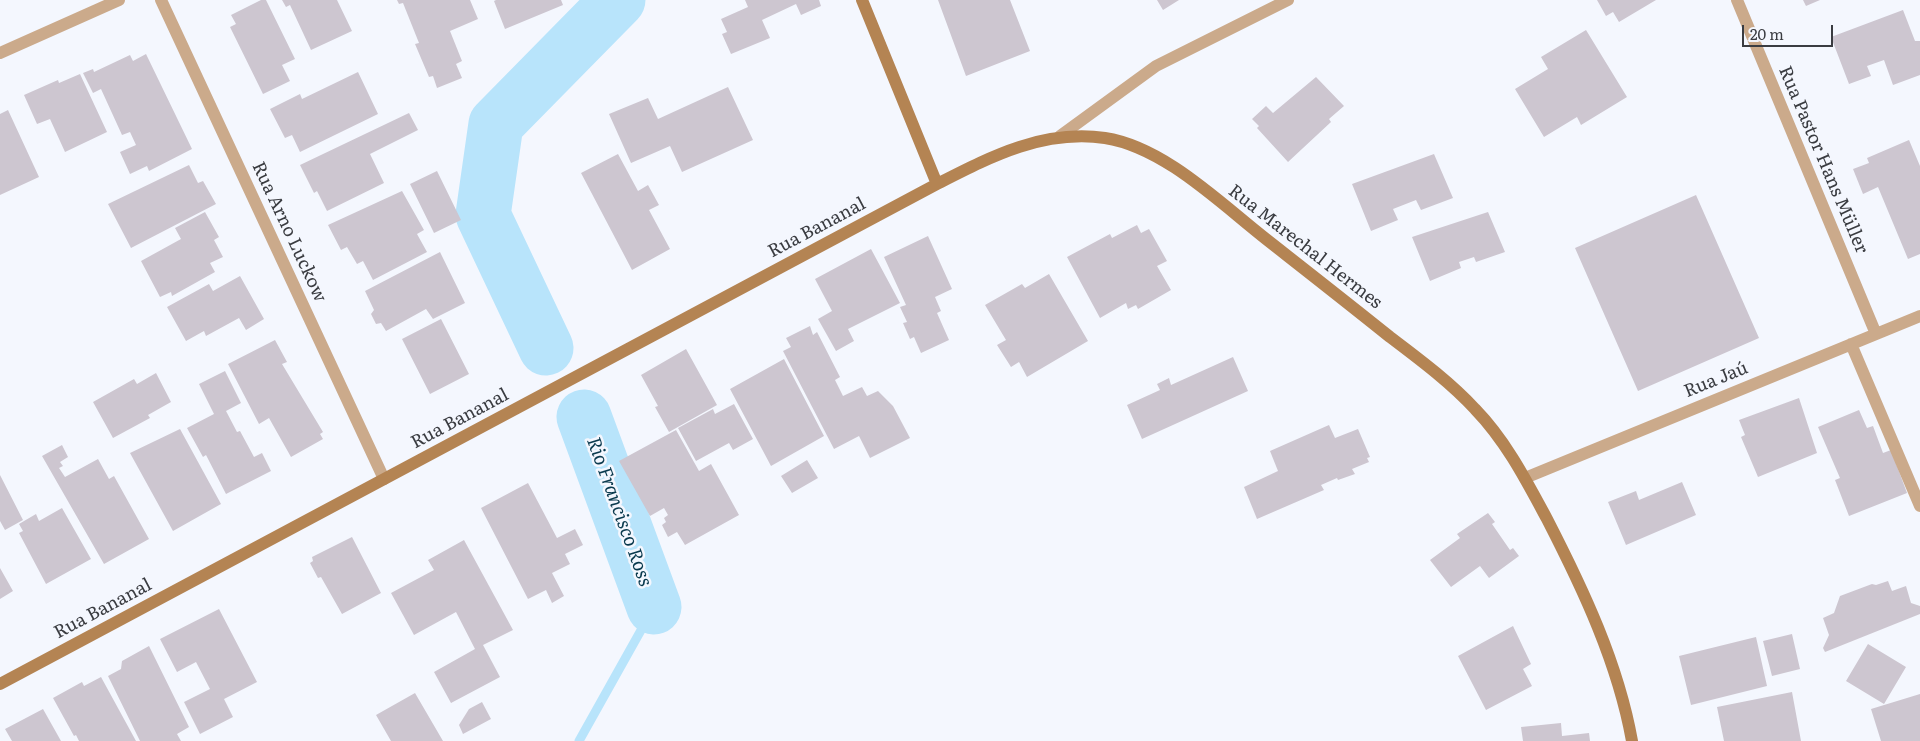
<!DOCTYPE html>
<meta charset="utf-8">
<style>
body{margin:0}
#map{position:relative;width:1920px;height:741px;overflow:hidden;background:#f4f7fe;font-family:Literata,serif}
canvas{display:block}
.scale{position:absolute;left:1742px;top:25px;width:91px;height:22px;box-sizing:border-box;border:2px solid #3a3c41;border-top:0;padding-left:6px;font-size:15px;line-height:18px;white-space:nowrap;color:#3a3c41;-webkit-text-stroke:4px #f4f7fe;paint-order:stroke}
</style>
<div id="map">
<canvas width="1920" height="741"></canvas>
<div class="scale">20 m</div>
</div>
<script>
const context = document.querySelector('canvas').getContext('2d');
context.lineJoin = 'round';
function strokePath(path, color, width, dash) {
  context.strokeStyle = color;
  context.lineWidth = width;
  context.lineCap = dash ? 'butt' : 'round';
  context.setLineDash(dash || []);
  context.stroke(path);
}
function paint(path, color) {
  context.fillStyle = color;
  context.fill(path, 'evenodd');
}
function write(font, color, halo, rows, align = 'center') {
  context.font = font + ' Literata,serif';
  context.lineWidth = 5;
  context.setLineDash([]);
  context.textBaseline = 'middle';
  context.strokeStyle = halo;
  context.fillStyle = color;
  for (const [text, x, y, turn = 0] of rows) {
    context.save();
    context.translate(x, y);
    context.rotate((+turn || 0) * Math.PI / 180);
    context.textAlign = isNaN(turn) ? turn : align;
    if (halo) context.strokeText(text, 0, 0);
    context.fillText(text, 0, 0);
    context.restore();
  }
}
strokePath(new Path2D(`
 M579,741l75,-134`), '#b8e4fb', 9);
strokePath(new Path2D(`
 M546,348l-63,-133 13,-91 122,-124
 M584,417l70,190`), '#b8e4fb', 55);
paint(new Path2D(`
 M261,0h5l29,59 -13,6 8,16 -27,13 -33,-67 6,-3 -5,-9z
 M282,0h55l15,31 -41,19 -21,-45 -4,2z
 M397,0h73l8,19 -28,12 12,30 -6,3 6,14 -25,10 -4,-12 -4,1 -14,-33 4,-1 -16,-40 -4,1z
 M496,0h65l2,5 -58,24 -11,-28z
 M745,0h74l2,6 -20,9 -5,-11 -34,16 8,18 -39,16 -9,-20 5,-2 -6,-13 27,-12z
 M938,0h72l20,51 -64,25z
 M1157,0h22l-16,10z
 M1597,0h59l-37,22 -6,-10 -7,4z
 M1803,0h17l-14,6z
 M1903,10l12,31h5v34l-27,10 -9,-25 -17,6 4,10 -22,8 -18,-47z
 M1586,30l41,67 -46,28 -4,-8 -33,20 -29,-48 33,-20 -7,-12z
 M146,54l46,95 -43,22 -2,-5 -17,8 -10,-22 16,-7 -6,-13 -8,3 -21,-46 -8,4 -10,-20 10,-4 1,3 36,-17 3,6z
 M358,72l20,42 -78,38 -8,-17 -7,3 -15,-29 30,-15 2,5z
 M80,74l27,58 -42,20 -15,-33 -13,5 -13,-29 34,-15 1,3z
 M1316,77l28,29 -15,13 2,3 -43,40 -31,-34 2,-2 -7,-7 14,-13 7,7z
 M728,87l25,53 -71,32 -12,-26 -39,17 -22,-49 39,-16 10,21z
 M8,110l31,67 -39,18v-81z
 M409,113l9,17 -48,24 14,29 -57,28 -10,-20 -3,2 -14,-28z
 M1909,140l11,26v88l-12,5 -30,-72 -15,7 -10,-25 16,-6 -2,-5z
 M618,154l20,37 10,-6 11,20 -10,5 21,39 -38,21 -51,-97z
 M1434,154l19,44 -32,12 -5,-10 -23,9 5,11 -27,11 -19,-47z
 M189,165l9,18 5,-2 13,23 -85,44 -23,-44z
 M437,171l24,49 -27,13 -24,-49z
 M402,191l22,39 -7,4 10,18 -54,28 -10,-19 -6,3 -10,-17 -6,3 -13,-25z
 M1696,195l63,143 -121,53 -63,-143z
 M205,212l14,25 -5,3 9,17 -13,6 5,9 -43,24 -1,-4 -11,5 -19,-36 40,-22 -6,-11z
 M1488,212l17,40 -29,10 -2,-5 -15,5 2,6 -31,13 -18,-44z
 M1137,225l4,8 8,-4 18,32 -10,5 14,24 -33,19 -2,-4 -8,4 -2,-6 -26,15 -33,-61 43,-23 2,4z
 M928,236l24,53 -17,8 6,14 -4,2 12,27 -28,13 -7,-16 -4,2 -7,-16 4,-1 -7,-15 6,-2 -22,-48z
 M871,249l29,54 -52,26 6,12 -18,10 -18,-32 14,-8 -17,-32z
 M440,252l25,51 -32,16 -7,-10 -40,22 -5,-8 -5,1 -5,-10 3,-4 -9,-19z
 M1049,274l39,67 -61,36 -8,-15 -8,5 -14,-22 9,-5 -21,-35 37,-21 3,4z
 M240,276l24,43 -18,11 -7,-12 -33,18 -2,-5 -18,10 -19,-34 42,-23 4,7z
 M441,319l28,55 -39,20 -28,-55z
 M810,326l3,9 4,-3 23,45 -5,3 8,16 19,-9 5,9 11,-5 15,15 17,32 -40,20 -11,-22 -25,13 -51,-98 8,-4 -5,-9z
 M275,340l12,22 -5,2 41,68 -3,2 3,5 -32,18 -22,-39 -10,6 -31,-60z
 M686,349l31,56 -48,27 -14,-25 3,-1 -17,-31z
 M1233,357l15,34 -106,48 -15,-34 33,-15 -3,-6 12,-6 2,7z
 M784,359l40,77 -53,30 -41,-77z
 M225,371l16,32 -15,8 11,21 3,-1 14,26 8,-4 9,18 -45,23 -20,-39 -3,2 -16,-29 27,-14 -15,-30z
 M156,373l15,29 -23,13 2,3 -37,20 -20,-36 41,-23 3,5z
 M1799,398l18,55 -59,24 -17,-40 4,-2 -6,-15z
 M734,404l19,35 -20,11 -4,-7 -33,18 -18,-33 35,-19 2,5z
 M1859,410l8,18 6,-2 10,27 8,-3 16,43 -58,23 -14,-36 5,-2 -22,-51z
 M1329,425l6,13 23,-9 12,28 -3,1 2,4 -17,7 3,5 -17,6 -1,-2 -16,7 3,5 -67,29 -13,-32 34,-16 -8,-20z
 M180,429l41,75 -48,27 -43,-78z
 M676,430l23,41 12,-7 28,51 -54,30 -8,-13 -9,5 -6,-12 4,-3 -2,-4 4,-3 -4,-7 -14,8 -31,-55z
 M62,445l6,12 -8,5 3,4 -4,2 6,9 33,-18 11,20 5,-3 35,63 -45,25 -62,-108z
 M807,460l11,18 -26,15 -11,-17z
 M0,475l23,45 -18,10 -5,-9z
 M1682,482l14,33 -70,30 -18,-43 28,-11 3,9z
 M528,483l29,55 18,-9 8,16 -18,9 5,10 -18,9 12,23 -12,7 -6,-13 -18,9 -47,-91z
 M62,508l29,51 -45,25 -27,-51 4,-2 -4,-7 17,-10 3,7z
 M1488,513l7,9 -3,2 18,26 3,-2 6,8 -30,22 -9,-12 -29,21 -21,-27 30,-22 -3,-4z
 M352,537l29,56 -39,21 -21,-37 -3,1 -8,-15 3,-2 -1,-4z
 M464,540l49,90 -30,15 17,32 -49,26 -17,-31 41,-23 -19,-37 -42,23 -23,-42 43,-23 -6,-10z
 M0,568l13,23 -13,8z
 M1888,581l4,10 14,-5 5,17 9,3v8l-95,38 -2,-4 6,-13 -6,-17 11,-5 6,-17 32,-12 4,1z
 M219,609l38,73 -33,17 9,18 -33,17 -16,-32 26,-13 -14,-27 -19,10 -17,-33z
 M1513,626l18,38 -8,5 9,17 -46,24 -28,-54z
 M1792,634l8,35 -28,7 -9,-35z
 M1756,637l11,49 -76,19 -12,-49z
 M1868,644l38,23 -22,37 -38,-23z
 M149,646l40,81 -12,7 4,7h-41l-32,-65 13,-7 1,-8z
 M101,677l35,64h-57l-3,-6 -2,1 -21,-38 29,-16 2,4z
 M1792,692l9,49h-77l-7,-34z
 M415,693l28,48h-52l-15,-26z
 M1920,694v47h-39l-10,-32z
 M482,702l9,17 -28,15 -4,-9 10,-16z
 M43,709l18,32h-49l-7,-12z
 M1561,723l1,13 27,-3 1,8h-67l-2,-14z`), '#cdc6d0');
strokePath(new Path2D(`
 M161,0l223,479
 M1737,0l139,334
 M0,53l119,-53
 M1060,136l96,-70 132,-66
 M1851,344l69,162
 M1525,478l395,-162`), '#cbaa8b', 12);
strokePath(new Path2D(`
 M862,0l75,184
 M0,684l937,-500c53,-27 106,-55 168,-46 59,9 115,65 161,101 42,33 83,65 124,98 29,22 60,45 85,72 31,32 51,71 72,110 36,70 71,144 85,222`), '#b48453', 12);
write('18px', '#3a3c41', '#f4f7fe', [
 ["Rua Pastor Hans Müller",1823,160,67],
 ["Rua Bananal",817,228,-28],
 ["Rua Arno Luckow",289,232,65],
 ["Rua Marechal Hermes",1305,247,38],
 ["Rua Jaú",1716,380,-22],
 ["Rua Bananal",460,419,-28],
 ["Rua Bananal",103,609,-28]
]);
write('italic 19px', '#0a3a4e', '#f4f7fe', [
 ["Rio Francisco Ross",619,512,70]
]);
</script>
